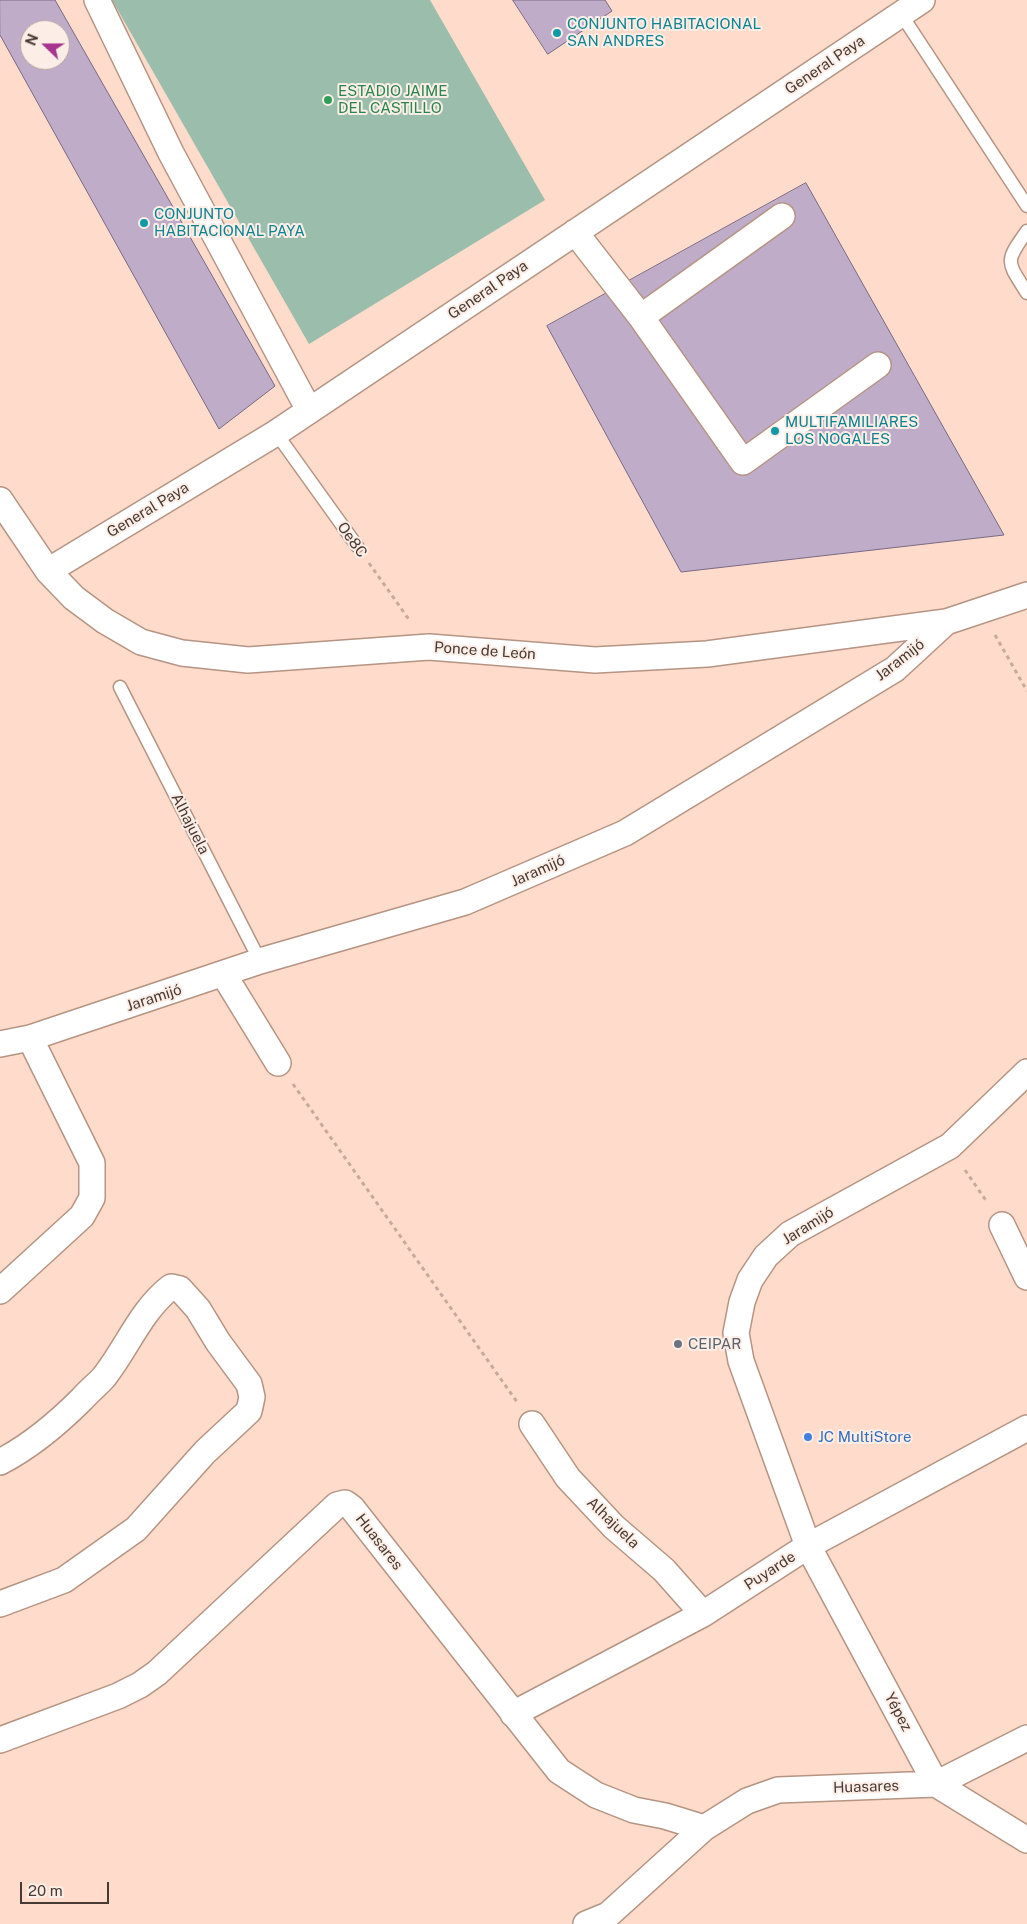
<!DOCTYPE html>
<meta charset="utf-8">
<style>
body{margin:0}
#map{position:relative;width:1027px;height:1924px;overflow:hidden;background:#fedbca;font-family:"Public Sans",sans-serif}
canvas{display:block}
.north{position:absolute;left:20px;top:20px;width:50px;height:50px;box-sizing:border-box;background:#fceee7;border:1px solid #b4a69f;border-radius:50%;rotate:292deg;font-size:14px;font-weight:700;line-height:20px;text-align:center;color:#473a33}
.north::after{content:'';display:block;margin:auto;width:18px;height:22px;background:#a7348e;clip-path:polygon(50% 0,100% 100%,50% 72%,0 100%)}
.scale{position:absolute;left:20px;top:1882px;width:89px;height:22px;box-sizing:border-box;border:2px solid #473a33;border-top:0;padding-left:6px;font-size:15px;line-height:18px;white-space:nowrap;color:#473a33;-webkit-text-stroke:4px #fceee7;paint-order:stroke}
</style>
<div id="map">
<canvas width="1027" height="1924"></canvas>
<div class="north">N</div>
<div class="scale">20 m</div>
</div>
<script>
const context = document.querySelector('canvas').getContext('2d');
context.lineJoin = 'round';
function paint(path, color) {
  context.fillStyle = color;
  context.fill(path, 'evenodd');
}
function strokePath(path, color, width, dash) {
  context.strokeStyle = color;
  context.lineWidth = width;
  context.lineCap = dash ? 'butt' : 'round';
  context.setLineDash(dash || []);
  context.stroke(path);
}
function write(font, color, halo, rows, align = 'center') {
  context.font = font + ' "Public Sans",sans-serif';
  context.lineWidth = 4;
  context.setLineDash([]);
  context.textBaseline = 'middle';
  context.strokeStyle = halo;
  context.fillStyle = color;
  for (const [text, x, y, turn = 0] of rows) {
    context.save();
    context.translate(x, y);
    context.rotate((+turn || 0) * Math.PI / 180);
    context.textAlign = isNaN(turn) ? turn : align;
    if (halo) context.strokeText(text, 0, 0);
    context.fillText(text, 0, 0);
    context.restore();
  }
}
paint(new Path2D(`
 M112,0h318l115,200 -236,144z`), '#9bbdab');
const building = new Path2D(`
 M0,0h55l220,386 -56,43 -219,-394zM30,30h30v30h-30z
 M513,0h92l7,11 -64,43z
 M806,183l198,352 -323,37 -134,-246z`);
paint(building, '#bfacc9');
strokePath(building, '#7a6983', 1);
const lane = new Path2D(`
 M901,14l126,192
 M1027,231c-23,32 -20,30 0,62
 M276,433l81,113
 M120,687l140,274`);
const street = new Path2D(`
 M97,0l74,153 138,257
 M575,232l66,85 141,-101
 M641,317l102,145 135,-97
 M0,500l48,71 26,27 31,23 36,21 41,11 66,7 181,-13 166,13 112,-6 239,-32
 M48,571l228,-138 646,-433
 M224,975l54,88
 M0,1044l30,-6 230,-77 205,-59 160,-69 270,-164 51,-47 81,-27
 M1027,1072l-77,74 -160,88 -24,22 -16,24 -8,22 -6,31 5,28 67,185 128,238 91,56
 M1002,1225l25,52
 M0,1291l82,-75 10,-18v-35l-62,-125
 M532,1424l36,54 46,49 50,43 39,44
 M0,1462c31,-16 58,-39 82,-63 7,-8 16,-15 22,-22 23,-29 37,-67 67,-90l9,2 18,20 20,33 31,42 3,13 -3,14 -44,41 -69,77 -72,51 -64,24
 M513,1714l190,-100 105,-68 219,-118
 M0,1740l118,-44 22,-11 17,-12 180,-168 8,-2 7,5 207,263 37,24 38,15 31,6 39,12
 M586,1924l22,-9 96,-87 43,-27 31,-11 158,-6 91,-46`);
strokePath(lane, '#b59484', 15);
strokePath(street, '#b59484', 28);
strokePath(new Path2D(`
 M369,563l41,58
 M995,635l32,56
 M293,1084l224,318
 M965,1170l22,32`), '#c6aa9c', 3, [4, 4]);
strokePath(lane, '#fff', 12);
strokePath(street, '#fff', 25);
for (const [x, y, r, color] of [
 [557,33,5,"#0f9aa8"],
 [328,100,5,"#2e9e5b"],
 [144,223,5,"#0f9aa8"],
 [775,431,5,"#0f9aa8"],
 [678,1344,5,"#6b7280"],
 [808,1437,5,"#3f7fe0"]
]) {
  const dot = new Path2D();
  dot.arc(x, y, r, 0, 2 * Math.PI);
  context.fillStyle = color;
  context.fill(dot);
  strokePath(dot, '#fceee7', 2);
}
write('15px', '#0d838f', '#fceee7', [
 ["CONJUNTO HABITACIONAL",567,24],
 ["SAN ANDRES",567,41],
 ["CONJUNTO",154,214],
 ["HABITACIONAL PAYA",154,231],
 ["MULTIFAMILIARES",785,422],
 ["LOS NOGALES",785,439]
], 'left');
write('15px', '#473a33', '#fceee7', [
 ["General Paya",825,65,-34],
 ["General Paya",488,290,-34],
 ["General Paya",148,510,-31],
 ["Oe8C",352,540,54],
 ["Ponce de León",485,651,4],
 ["Jaramijó",900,660,-38],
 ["Alhajuela",190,824,63],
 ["Jaramijó",538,871,-24],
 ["Jaramijó",154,998,-18],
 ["Jaramijó",808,1226,-32],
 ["Alhajuela",613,1523,44],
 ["Huasares",379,1542,52],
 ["Puyarde",770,1571,-33],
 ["Yépez",898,1712,62],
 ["Huasares",866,1787,-2]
]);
write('15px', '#27864d', '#fceee7', [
 ["ESTADIO JAIME",338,91],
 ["DEL CASTILLO",338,108]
], 'left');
write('15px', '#5b616d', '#fceee7', [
 ["CEIPAR",688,1344]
], 'left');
write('15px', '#366cbe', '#fceee7', [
 ["JC MultiStore",818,1437]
], 'left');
</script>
